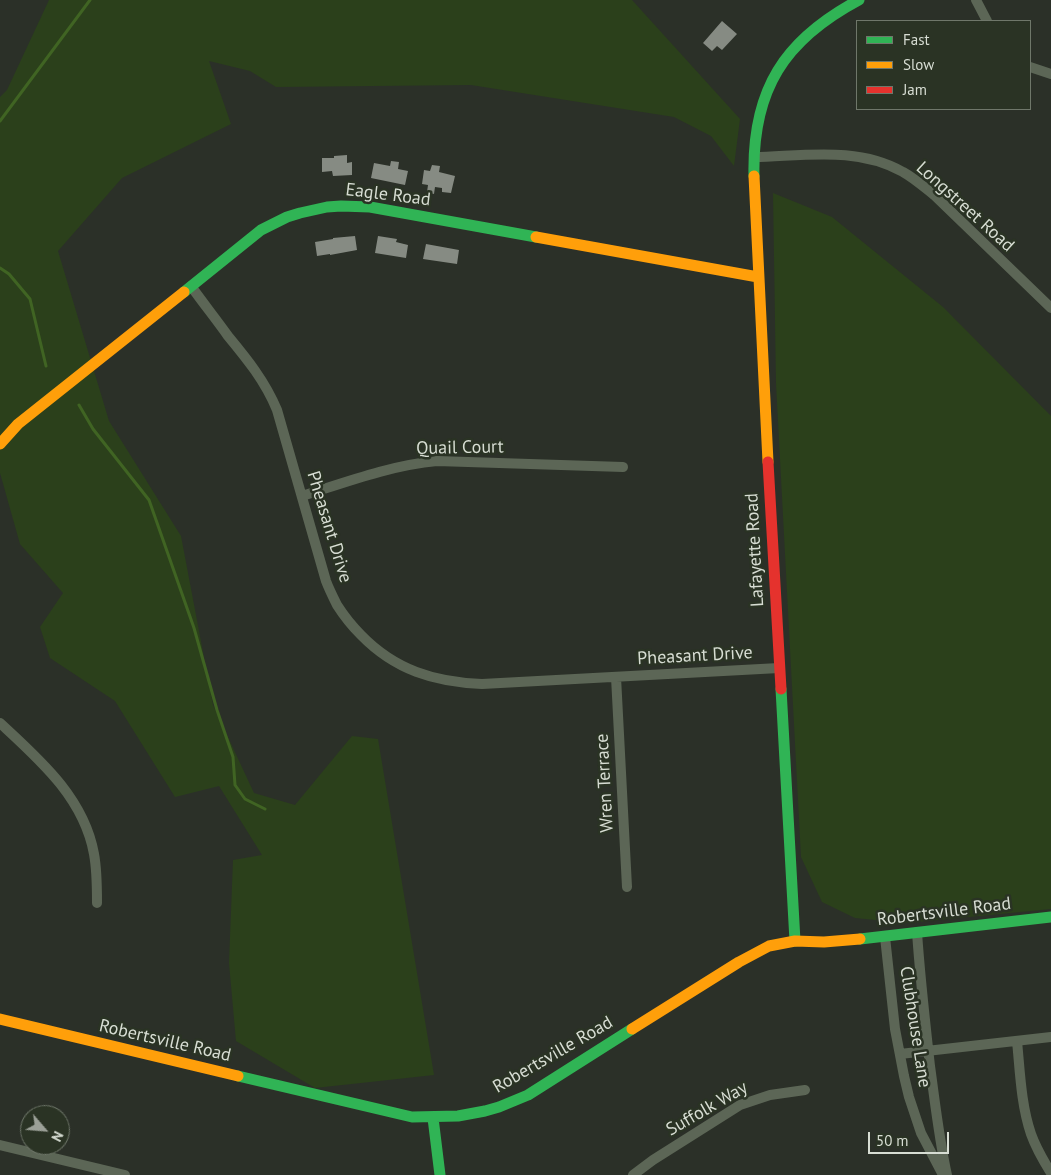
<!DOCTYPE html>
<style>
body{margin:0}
#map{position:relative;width:1051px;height:1175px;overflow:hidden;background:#2b3028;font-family:"PT Sans",sans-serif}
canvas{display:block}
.legend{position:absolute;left:856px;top:20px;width:175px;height:90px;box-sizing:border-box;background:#2a3324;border:1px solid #6f776a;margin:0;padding:6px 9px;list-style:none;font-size:15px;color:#d7ddd3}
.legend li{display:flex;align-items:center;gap:10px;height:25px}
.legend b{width:25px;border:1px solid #6f776a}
.north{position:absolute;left:20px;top:1105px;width:50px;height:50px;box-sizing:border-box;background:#2a3324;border:1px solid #6f776a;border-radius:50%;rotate:117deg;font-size:14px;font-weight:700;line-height:20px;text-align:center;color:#d7ddd3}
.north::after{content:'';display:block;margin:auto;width:18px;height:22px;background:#9ba097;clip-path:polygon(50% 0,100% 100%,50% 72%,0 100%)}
.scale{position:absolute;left:868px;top:1132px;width:81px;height:22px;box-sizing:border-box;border:2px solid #d7ddd3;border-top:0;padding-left:6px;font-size:15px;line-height:18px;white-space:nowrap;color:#d7ddd3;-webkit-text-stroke:4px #2a3324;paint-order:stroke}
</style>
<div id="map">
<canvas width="1051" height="1175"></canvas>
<ul class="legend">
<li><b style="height:6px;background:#30b455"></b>Fast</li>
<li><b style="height:6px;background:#ff9f0a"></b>Slow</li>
<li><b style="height:6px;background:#e5322d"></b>Jam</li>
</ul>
<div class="north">N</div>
<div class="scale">50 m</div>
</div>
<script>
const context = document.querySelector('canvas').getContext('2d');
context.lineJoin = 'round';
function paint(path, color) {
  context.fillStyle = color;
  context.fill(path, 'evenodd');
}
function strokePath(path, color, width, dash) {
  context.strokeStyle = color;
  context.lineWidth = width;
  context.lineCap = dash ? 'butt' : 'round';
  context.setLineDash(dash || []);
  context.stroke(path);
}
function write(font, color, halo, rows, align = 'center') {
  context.font = font + ' "PT Sans",sans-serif';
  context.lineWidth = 5;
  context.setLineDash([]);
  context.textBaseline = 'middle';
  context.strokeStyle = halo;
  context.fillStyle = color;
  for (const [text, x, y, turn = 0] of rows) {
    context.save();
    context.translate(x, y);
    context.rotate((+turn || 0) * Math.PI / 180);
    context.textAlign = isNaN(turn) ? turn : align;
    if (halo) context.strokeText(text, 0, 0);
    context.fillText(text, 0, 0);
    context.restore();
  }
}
paint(new Path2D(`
 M49,0h583l108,119 -6,47 -23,-30 -37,-19 -203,-32 -195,2 -26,-16 -41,-10 22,63 -109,54 -64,73 51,170 72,115 32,169 41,88 41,12 57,-69 26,3 56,336 -119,13 -79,-47 -7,-78 4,-103 29,-5 -43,-69 -44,11 -60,-96 -65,-43 -10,-31 23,-34 -43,-49 -20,-71v-376l7,-7z
 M773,193l59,24 111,90 108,109v493l-144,14 -52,-5 -33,-16 -21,-45 -25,-474z`), '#2b401b');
strokePath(new Path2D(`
 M0,121l90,-121
 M0,268l9,6 21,25 16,67
 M79,405l14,24 56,71 45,128 23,82 16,47 2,28 10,14 20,10`), '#406423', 3);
paint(new Path2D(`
 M722,21l15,13 -15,16 -5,-4 -5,5 -9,-8z
 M347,155v8l5,-1v13l-19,1 -1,-5 -10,1v-14h12v-2z
 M391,161l8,1 -1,7 10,2 -3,14 -34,-7 3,-15 16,3z
 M432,165l8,1 -1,6 16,4 -4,17 -9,-1v-4l-7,-1 -1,7 -7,-2 1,-7 -6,-1 2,-14 6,1z
 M355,236l2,14 -27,5v-1l-13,2 -2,-14 18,-3v-1z
 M378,236l19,3 -1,3 12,3 -2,13 -31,-5z
 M426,244l33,6 -2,14 -34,-5z`), '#868b83');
strokePath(new Path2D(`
 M976,0l11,21
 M1030,67l21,7
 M754,157c50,-1 104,-11 149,15 11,6 21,15 31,23l117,113
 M191,286c12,17 25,33 37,50 19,23 37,45 49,74l49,171c3,8 7,16 11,24 7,11 15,21 24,30 34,35 73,47 121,49l297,-16
 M302,496c44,-14 90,-31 135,-35l186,6
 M616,677l11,210
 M0,723c40,37 84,75 94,131 3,16 3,33 3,49
 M917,932c3,45 8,89 13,134 5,36 9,73 17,109
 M885,937l10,92 9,47 5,21 12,36 22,42
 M1017,1041c3,30 4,64 14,93 5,14 12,26 20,39
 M900,1054l151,-17
 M0,1145l125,30
 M633,1175l20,-15 87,-55 30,-10 35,-5`), '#5c6656', 10);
strokePath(new Path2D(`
 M754,176c-2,-86 30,-136 105,-176
 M184,292l77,-62 26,-13 13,-4 27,-6 14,-1 29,1 166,30
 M781,689l14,252
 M860,939l191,-22
 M238,1076l174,41 46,-1 27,-5 14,-4 29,-12 104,-66
 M433,1118l7,57`), '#30b455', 11);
strokePath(new Path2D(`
 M754,176l14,286
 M536,237l222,40
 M0,444l18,-20 166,-132
 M0,1019l238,57
 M632,1029l107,-67 30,-16 26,-5 29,1 36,-3`), '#ff9f0a', 11);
strokePath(new Path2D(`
 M768,462l13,227`), '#e5322d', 11);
write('18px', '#d7ddd3', '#2a3324', [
 ["Eagle Road",388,195,7],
 ["Longstreet Road",965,207,42],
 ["Quail Court",460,448,-1],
 ["Pheasant Drive",329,527,73],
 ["Lafayette Road",755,550,-93],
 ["Pheasant Drive",695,656,-3],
 ["Wren Terrace",605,783,-93],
 ["Robertsville Road",944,912,-7],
 ["Clubhouse Lane",915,1027,81],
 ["Robertsville Road",165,1041,13],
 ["Robertsville Road",553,1055,-30],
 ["Suffolk Way",707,1109,-30]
]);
</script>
